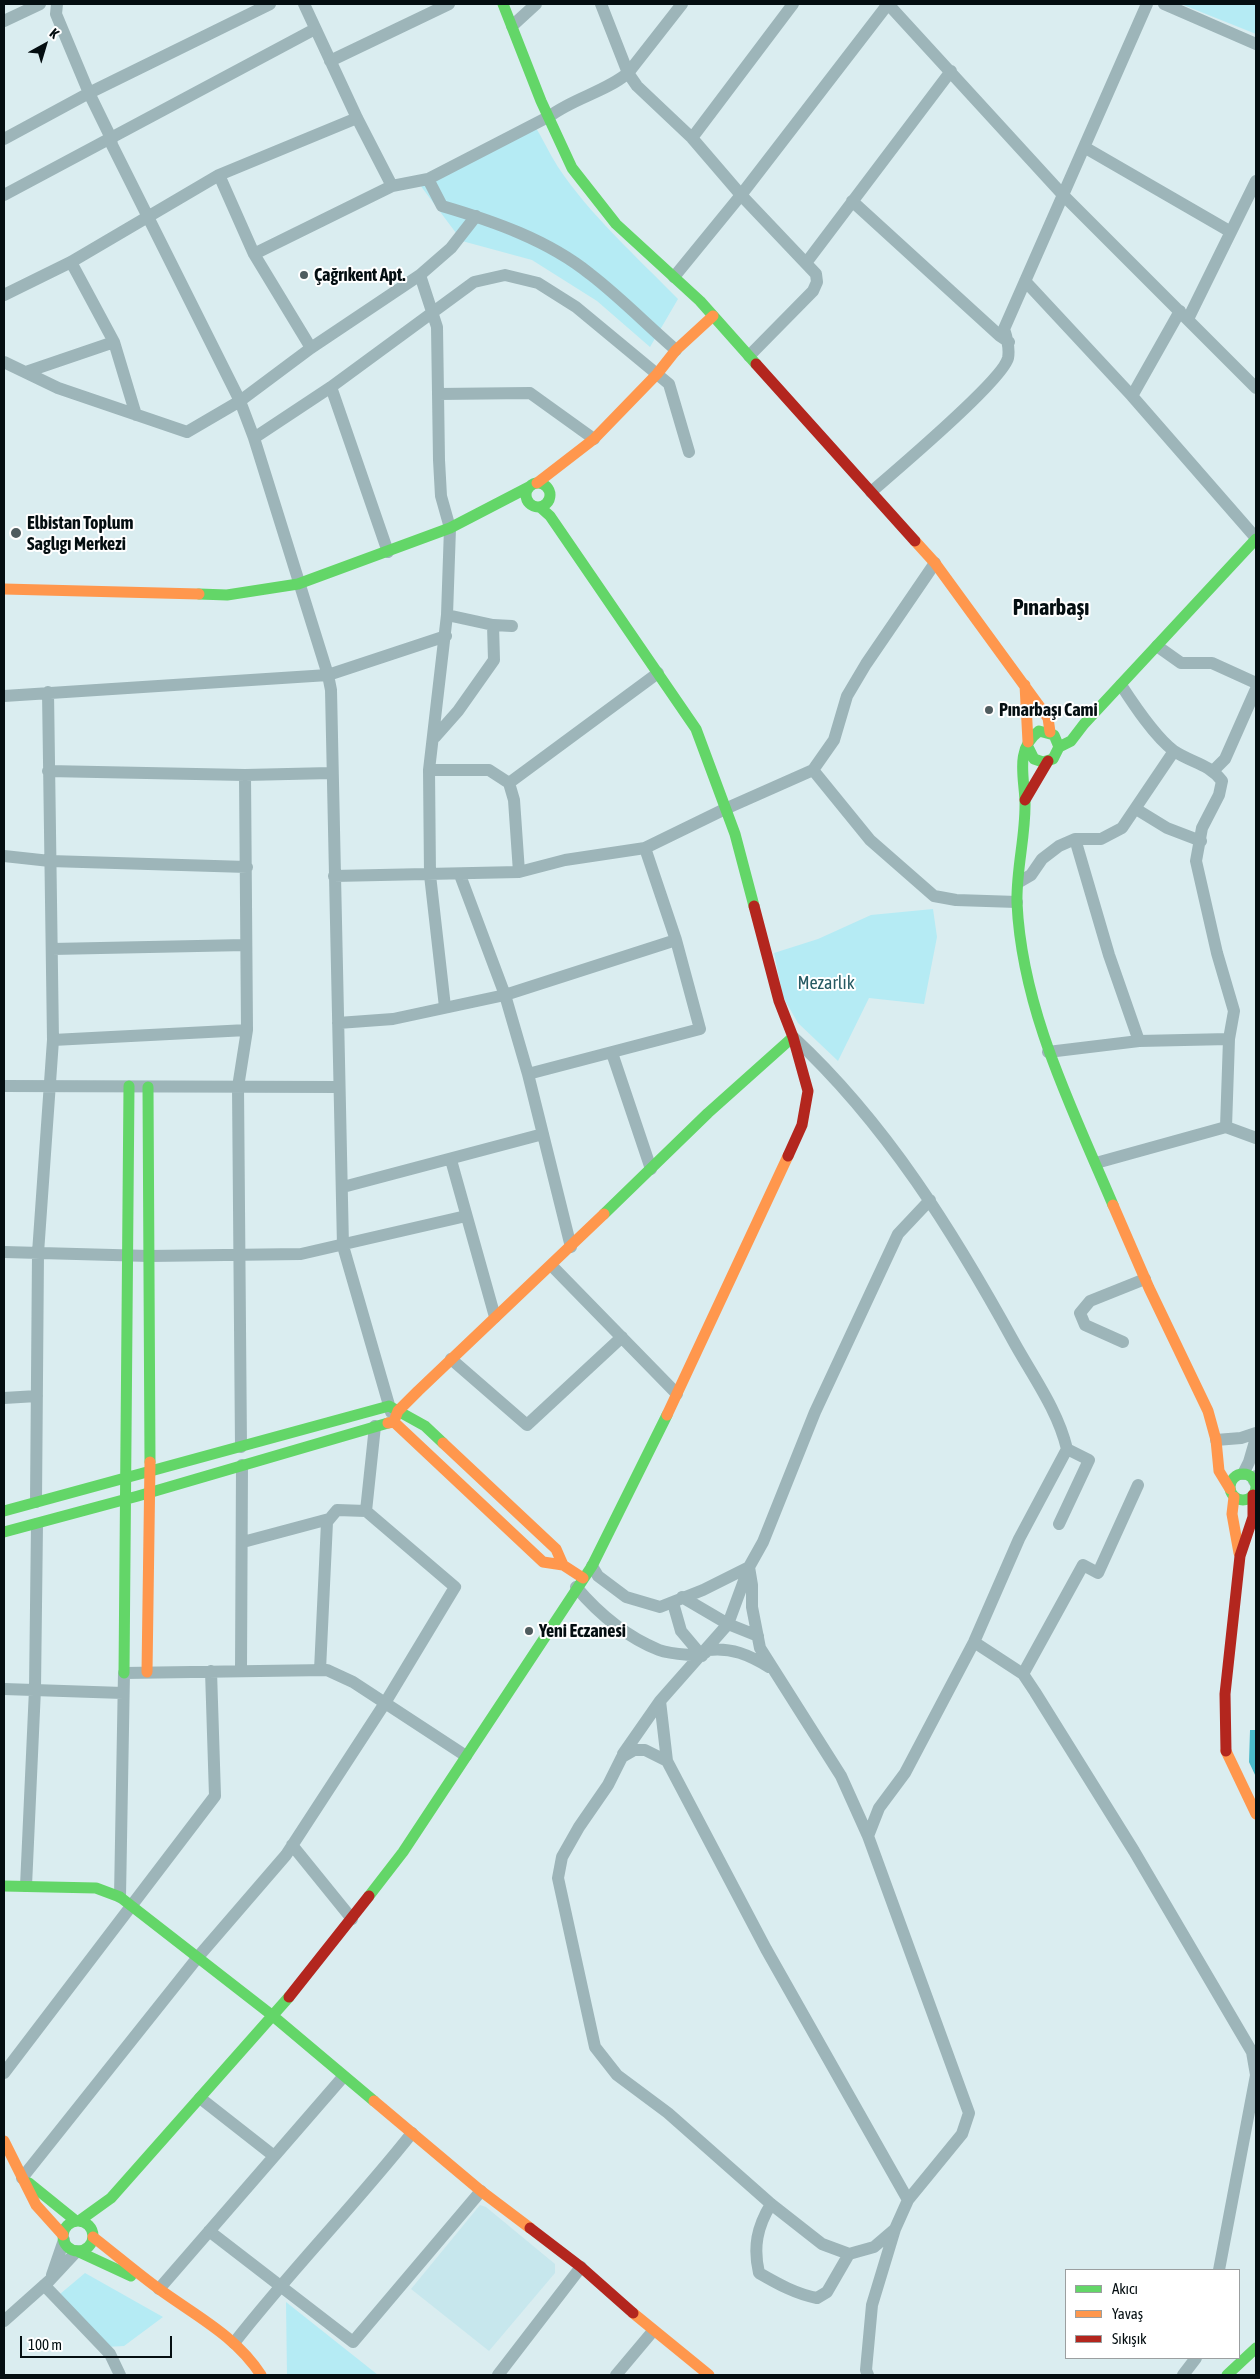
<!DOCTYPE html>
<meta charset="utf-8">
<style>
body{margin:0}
#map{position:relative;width:1260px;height:2379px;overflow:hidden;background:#daedf0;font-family:"Asap Condensed",sans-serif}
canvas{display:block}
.frame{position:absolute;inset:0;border:5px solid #040e11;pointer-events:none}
.legend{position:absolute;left:1065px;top:2269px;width:175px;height:90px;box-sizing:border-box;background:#fff;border:1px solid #9b9fa0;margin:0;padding:6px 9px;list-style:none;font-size:15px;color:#040e11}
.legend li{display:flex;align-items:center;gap:10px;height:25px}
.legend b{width:25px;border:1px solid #9b9fa0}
.north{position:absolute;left:20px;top:20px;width:50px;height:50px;-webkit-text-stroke:4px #fff;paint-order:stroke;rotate:39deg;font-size:14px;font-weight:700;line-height:20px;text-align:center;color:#040e11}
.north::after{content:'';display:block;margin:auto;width:18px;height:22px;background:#040e11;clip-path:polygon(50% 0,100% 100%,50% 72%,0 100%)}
.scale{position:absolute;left:20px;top:2336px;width:152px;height:22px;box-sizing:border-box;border:2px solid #040e11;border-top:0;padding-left:6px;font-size:15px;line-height:18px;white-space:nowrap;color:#040e11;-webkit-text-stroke:4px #fff;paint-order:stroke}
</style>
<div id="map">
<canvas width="1260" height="2379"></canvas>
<div class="frame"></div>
<ul class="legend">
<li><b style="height:6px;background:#63d668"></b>Akıcı</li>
<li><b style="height:6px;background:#ff974d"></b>Yavaş</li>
<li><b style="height:6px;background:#b3261e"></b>Sıkışık</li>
</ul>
<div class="north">K</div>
<div class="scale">100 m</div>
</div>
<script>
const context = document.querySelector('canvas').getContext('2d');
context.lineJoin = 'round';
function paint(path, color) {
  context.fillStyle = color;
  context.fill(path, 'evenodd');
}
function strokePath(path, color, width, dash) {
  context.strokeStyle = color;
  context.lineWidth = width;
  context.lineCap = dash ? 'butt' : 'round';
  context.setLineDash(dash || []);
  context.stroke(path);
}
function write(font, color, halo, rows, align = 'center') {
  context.font = font + ' "Asap Condensed",sans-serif';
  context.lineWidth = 4;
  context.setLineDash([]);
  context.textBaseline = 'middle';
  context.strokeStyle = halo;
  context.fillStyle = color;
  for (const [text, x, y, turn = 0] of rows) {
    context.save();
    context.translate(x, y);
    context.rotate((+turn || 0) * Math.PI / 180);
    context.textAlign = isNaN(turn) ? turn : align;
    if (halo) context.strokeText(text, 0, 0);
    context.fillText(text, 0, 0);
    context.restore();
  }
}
paint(new Path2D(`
 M480,2205l6,2 69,57v9l-66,78 -78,-62z`), '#c7e7ed');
paint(new Path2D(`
 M1181,4h75v30z
 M533,123c9,14 16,30 25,44 31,47 80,91 120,132l-28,48 -53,-46 -65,-41 -70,-19 -42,-56z
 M933,909l4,28 -13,67 -55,-6 -31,63 -40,-38 -15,-26 -9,-44 44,-14 53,-24z
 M85,2273l78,44 -39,29 -18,1 -46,-53z
 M286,2302l92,73h-91z`), '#b5ebf4');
paint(new Path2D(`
 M1250,1730h6v47l-7,-15z`), '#4bbbca');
strokePath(new Path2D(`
 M57,4l-1,10 33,79 22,45 1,7 128,256 14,37 74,237 3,15 12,556 48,166
 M304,4l53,114 35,68
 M601,4l27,69 9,13 55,52 49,57 75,79 1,8 -4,9 -64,65
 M1164,4l92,40
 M4,21l36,-17
 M512,26l24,-22
 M330,61l119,-57
 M692,138l101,-134
 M4,139l85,-46 181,-89
 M1084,147l147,85
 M219,175l35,79 57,94
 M428,179l14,27c51,15 106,34 148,68 30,23 57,51 86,76
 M4,195l311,-166
 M852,201l148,135 9,6
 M254,254l138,-68 36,-7 122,-63c24,-18 55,-24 78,-43l54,-69
 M71,262l43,80 22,73
 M806,263l145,-192
 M420,275l17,52 2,133 2,36 9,32 -3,87 -18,155 1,105 15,132
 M674,277l67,-82 147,-191 175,191 193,193
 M1025,281l107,115 124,142
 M4,295l67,-33 148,-87 138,-57
 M1188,319l68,-138
 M4,362l54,26 129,44 53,-31 71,-53 109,-73 31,-27 25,-32
 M26,372l88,-30
 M331,387l57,165
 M438,394l92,-1 64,46
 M1132,396l48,-85
 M254,438l77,-51 143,-105 31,-7 33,8 38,24 93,77 20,68
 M871,492c23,-20 132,-112 137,-134 2,-10 -1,-20 -4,-29l143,-325
 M447,615l46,10 19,1
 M1157,646l24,17h31l44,20
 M1121,685c13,20 34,52 53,66 18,12 34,12 48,30l-3,14 -17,33 -6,33 21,92 17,58 -5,28 -3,88
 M4,696l324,-21 118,-39
 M435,737l23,-26 36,-51 -1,-35
 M429,770h60l20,13 5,17 5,72
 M813,770l57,70 64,56 22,4 61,2
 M1214,770l11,-11 31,-70
 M48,771l197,4 86,-2
 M509,783l149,-110
 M1136,809l31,19 34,13
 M1075,839l34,116 30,86
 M4,856l46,5 197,6
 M460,875l45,120 23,79 43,173
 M334,876l185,-4 46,-12 80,-12 80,-39 88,-39 21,-30 13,-44 19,-32 69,-101
 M1019,882l12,-7 11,-16 17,-13 16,-7h26l21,-11 52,-77
 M52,949l194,-4
 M338,1023l55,-4 112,-24 171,-55
 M793,1037c93,86 161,196 222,307 19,34 43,67 52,105l-48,90 -45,103 -69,131 -26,35 -11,28
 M53,1040l194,-10
 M1048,1052l91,-11 90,-2
 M612,1053l39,116
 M528,1074l172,-45 -24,-89 -31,-92
 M4,1086l335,1
 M451,1160l44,157
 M1096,1163l130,-36 30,11
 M343,1187l200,-53
 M4,1252l145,4 152,-2 165,-38
 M552,1266l125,128
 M1123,1342l-38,-17 -5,-12 10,-12 55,-22
 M451,1359l76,66 95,-88
 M4,1398l33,-2
 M1216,1440l25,-2 15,-5
 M241,1447l-3,-360 9,-57 -2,-255
 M1243,1474l6,-12 7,-24
 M1254,1481l2,-5
 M36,1502l2,-249 15,-213 -5,-348
 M366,1511l9,-85
 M1059,1524l30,-64 -22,-11
 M243,1542l86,-23
 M592,1566l6,10 28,21 34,10 43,-17 46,-23
 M576,1587c22,26 51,50 83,63 13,5 29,4 43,6
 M682,1597l46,27 30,12
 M673,1603l8,28 21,25
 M974,1642l49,32 12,18 99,159 118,201 4,23 -37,195
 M705,1653l3,-3c23,-3 41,5 61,17
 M241,1670l1,-205
 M1023,1674l60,-109 15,8 40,-88
 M4,1689l119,4
 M623,1754l37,-53
 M667,1761l-22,-11h-11l-12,7 -14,28 -29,42 -17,30 -4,21 37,169 22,28 51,38 103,91 51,40 27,10 25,-7 21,-18 13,-29 54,-66 7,-21 -101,-277 -27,-60 -81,-128 -8,-41v-22l-3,-18
 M292,1845l60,74
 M26,1886l9,-197 2,-165
 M120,1897l4,-224 203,-3 26,12 113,74
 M4,2073l211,-277 -4,-125
 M200,2098l74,58
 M22,2178l176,-221 88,-102 99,-152 70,-116 -89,-76 -29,-1 -10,12 -7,148
 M908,2200l-142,-251 -99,-188 -7,-60 68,-77 21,-57 14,-25 52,-130 83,-178 32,-34
 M771,2204c-14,23 -18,43 -12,69 19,11 37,21 58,25l10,-6 22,-38
 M209,2231l144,111 128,-151
 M52,2275l12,-35
 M44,2285l66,69 10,21
 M159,2289l184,-212
 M4,2321l46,-41 27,-29
 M234,2343c56,-72 121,-138 178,-210
 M498,2375l83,-108
 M616,2375l37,-44
 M868,2375l-2,-5 6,-65 23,-76
 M1183,2375l13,-17`), '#9db5b9', 12);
strokePath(new Path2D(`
 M503,4l38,97 31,67 44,56 84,77 56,63
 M526 495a12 12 0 1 1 24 0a12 12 0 1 1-24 0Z
 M540,507l10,9 146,213 39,105 19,72
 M199,594l28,1 71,-11 152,-56 79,-41
 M1028,747l6,12 9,3 10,-3 6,-12 -5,-12 -15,-4c-24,18 -15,45 -14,70 1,34 -9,68 -8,102 5,107 55,205 96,302
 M1059,747l12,-6 13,-17 172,-185
 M148,1087l2,375
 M604,1214l104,-101 85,-76
 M1230 1487a13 13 0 1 1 26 0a13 13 0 1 1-26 0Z
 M4,1511l385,-105 36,20 18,17
 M4,1532l134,-36 250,-73
 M124,1673l5,-587
 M4,1886l92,2 24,9 153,119 101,85
 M369,1896l34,-44 189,-286 75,-151
 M29,2183l47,38
 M79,2221l32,-23 178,-201
 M63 2236a15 15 0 1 1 30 0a15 15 0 1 1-30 0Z
 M77,2251l54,25
 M1227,2375l29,-27`), '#63d668', 11);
strokePath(new Path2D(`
 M537,483l57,-44 63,-65 19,-24 37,-34
 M915,541l20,22 113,155 2,14
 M4,589l195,5
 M1025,685l3,57
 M1113,1205l36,83 59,123 8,29 3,31 11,18
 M667,1415l121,-259
 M394,1421l4,-10 20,-20 186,-177
 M388,1423l6,-1 149,140 20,3 20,13
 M443,1443l113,106 7,16
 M1234,1497l-2,17 7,39
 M147,1672l3,-210
 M1226,1751l30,63
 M374,2101l107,90 49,37
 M4,2141l32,64 27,30
 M93,2237c22,17 44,36 66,52 37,27 77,47 102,86
 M633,2313l76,62`), '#ff974d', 11);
strokePath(new Path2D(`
 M756,364l159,177
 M1025,800l23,-39
 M754,906l25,95 14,36 15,54 -6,34 -14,31
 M1226,1751l-1,-57 15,-138 13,-39v-22
 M289,1997l80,-101
 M530,2228l51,39 52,46`), '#b3261e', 11);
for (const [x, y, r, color] of [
 [304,275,5,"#4f5c5f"],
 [16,533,6,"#4f5c5f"],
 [989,710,5,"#4f5c5f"],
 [529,1631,5,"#4f5c5f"]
]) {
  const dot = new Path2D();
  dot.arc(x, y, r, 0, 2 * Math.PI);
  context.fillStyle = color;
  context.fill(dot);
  strokePath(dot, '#fff', 2);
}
write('bold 18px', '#040e11', '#fff', [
 ["Çağrıkent Apt.",314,275],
 ["Elbistan Toplum",27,523],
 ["Saglıgı Merkezi",27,544],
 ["Pınarbaşı Cami",999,710],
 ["Yeni Eczanesi",539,1631]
], 'left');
write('18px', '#265a63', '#fff', [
 ["Mezarlık",826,983]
]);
write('bold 22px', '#040e11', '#fff', [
 ["Pınarbaşı",1051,608]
]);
</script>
